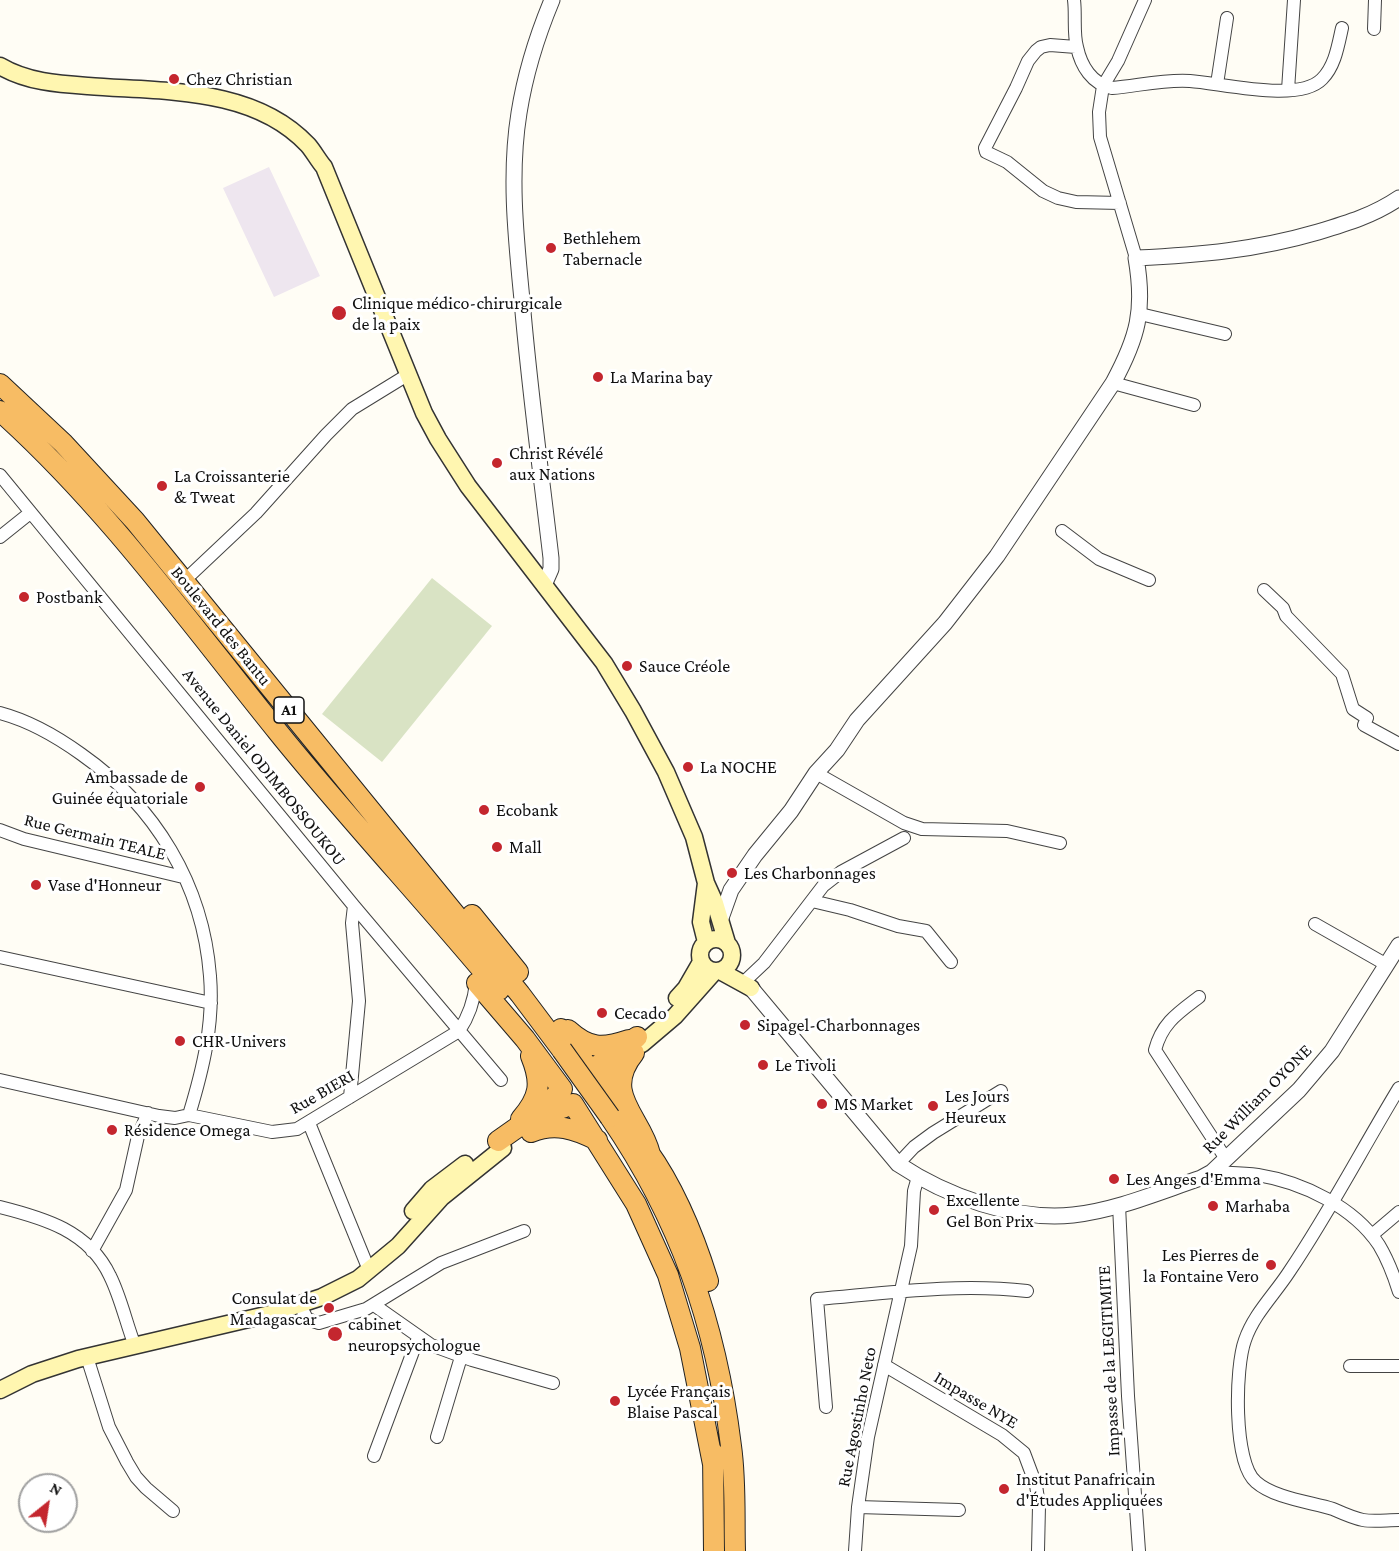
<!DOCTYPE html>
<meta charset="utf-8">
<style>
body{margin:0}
#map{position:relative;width:1399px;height:1551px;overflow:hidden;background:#fffdf5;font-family:"Crimson Pro",serif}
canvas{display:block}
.north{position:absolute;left:18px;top:1473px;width:60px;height:60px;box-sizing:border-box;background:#fff;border:2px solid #a0a0a0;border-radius:50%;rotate:30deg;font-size:16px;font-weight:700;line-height:24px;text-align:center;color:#111}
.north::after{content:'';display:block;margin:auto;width:21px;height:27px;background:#c4262e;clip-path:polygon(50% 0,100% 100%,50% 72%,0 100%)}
</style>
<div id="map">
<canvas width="1399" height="1551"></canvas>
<div class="north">N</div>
</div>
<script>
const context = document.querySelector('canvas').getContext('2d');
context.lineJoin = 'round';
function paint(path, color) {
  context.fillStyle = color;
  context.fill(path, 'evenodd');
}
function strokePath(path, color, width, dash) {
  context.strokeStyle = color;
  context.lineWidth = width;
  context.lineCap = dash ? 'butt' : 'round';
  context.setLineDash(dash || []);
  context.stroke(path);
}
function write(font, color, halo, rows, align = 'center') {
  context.font = font + ' "Crimson Pro",serif';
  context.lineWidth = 6;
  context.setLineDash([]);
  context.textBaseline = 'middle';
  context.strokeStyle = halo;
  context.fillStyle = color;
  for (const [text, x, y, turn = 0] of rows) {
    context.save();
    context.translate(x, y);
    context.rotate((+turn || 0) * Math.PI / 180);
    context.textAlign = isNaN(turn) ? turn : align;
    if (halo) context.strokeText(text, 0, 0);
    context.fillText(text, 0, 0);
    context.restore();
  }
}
paint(new Path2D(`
 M269,167l51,109 -46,21 -51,-109z`), '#eee6ef');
paint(new Path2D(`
 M432,578l60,48 -110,136 -60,-48z`), '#d9e3c4');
const minor = new Path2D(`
 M1074,0c2,15 -1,33 3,47 4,19 15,37 35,41 25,-2 53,-9 78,-7 31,2 109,22 132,-2 13,-13 16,-33 20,-51
 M1374,29l1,-29
 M1076,47l-26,-2 -9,2 -5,4 -8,10 -12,27 -31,60 1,4 21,10 36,29 15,7 18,4 44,1
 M1217,84l10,-66
 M1288,90l6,-90
 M1136,258l-36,-121 -1,-25 4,-26 15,-25 27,-61
 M1140,314l85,20
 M1113,383l81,22
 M0,475l354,431 147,174
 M1062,531l37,28 50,21
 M0,537l30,-24
 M185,580l71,-67 70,-78 26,-26 57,-35
 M1264,590l19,18 3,8 56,58 11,35 14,9 -3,7 35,19
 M0,713c30,8 56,23 81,41 74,52 122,130 129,222 4,48 -7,93 -21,139l-14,3 -16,-2 -159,-36
 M816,773l88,50 18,6 85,2 53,12
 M0,830l24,9 159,38
 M812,901l38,9 48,16 28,5 25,31
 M1315,924l72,41
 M0,957l211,46
 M746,980l18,-17 59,-77 18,-14 63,-34
 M1199,997c-21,16 -37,26 -44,53l71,109
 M1399,1088c-37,61 -70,125 -110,184 -15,23 -35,42 -44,68 -10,27 -12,123 11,142 18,16 54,20 77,27 9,4 20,9 30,11 11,2 24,0 36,0
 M350,1097l9,-96 -7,-78 2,-17
 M189,1115l83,17 25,-3 162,-98c10,-15 15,-29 17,-48
 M309,1123l60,147
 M898,1164l16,-17 19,-14 68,-42
 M1212,1172c15,1 31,1 46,3 44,7 96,32 121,70 9,15 15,31 20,47
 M1119,1205l9,191 11,155
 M0,1207c44,11 89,24 110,69 11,22 16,47 25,70
 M1372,1235l27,-23
 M92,1251l34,-61 12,-54 10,-23
 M300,1305l7,14 12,4 47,-14 75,-46 83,-32
 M374,1305l57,40 41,15 81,23
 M87,1357l22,70 18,35 9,15 10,11 27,23
 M884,1365l118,70 22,18 12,32 3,21 -1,45
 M1350,1366h49
 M826,1407l-9,-108c70,-6 140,-16 210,-8
 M437,1437l24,-80
 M374,1456l44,-118
 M858,1507l101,3
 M855,1551l3,-44 10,-70 43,-191 3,-55 4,-14`);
const tertiary = new Path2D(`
 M544,585l7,-16v-11c-10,-86 -22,-172 -29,-258 -6,-62 -13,-125 -3,-187 6,-38 18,-77 33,-113
 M721,918l10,-28 24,-35 36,-44 25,-38 21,-23 20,-30 88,-97 52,-67 116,-173c25,-46 32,-73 23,-125 65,-3 120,-8 182,-26 30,-9 56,-17 81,-34
 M751,988l147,176c48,32 116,57 175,51 44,-5 86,-23 128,-37l11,-6 87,-82 33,-39 67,-106`);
const secondary = new Path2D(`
 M0,66c27,16 58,18 88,20 73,6 165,0 220,59 6,7 10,15 16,22l100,246 14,26 30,47 136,177 29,48 33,61 28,65 12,46 9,20 12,40
 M706,883l-5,39 5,20
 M700 955a16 16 0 1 1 32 0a16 16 0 1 1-32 0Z
 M720,971l31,17
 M677,998l9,-10 15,-26
 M642,1044l33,-28 40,-45
 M413,1211l19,-22 33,-25
 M0,1390l32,-16 46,-15 192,-45 52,-17 36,-18 40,-33 44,-49 61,-49`);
const trunk = new Path2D(`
 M0,384l63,59 72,78 385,473 42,56
 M0,411c106,95 189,211 278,321 71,88 149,171 221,258
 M472,915l46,57
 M477,983l48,56 37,50 -20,21 -44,31
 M561,1029l29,41 20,-12 27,-21
 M568,1030c21,19 34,19 61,10
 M634,1053c-33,41 7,63 16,101
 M618,1061l-18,20 30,45
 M610,1117c70,102 106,207 121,329 5,35 3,71 4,105
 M544,1118l15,-9 14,-5 63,100 32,71 22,73 23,116
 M521,1119c19,-22 21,-36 10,-63
 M531,1132c24,-10 44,-3 66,8
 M647,1150c28,39 47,86 61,131
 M713,1453l1,98`);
strokePath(minor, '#444', 14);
strokePath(tertiary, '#444', 17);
strokePath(secondary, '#333', 19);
strokePath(trunk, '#222', 22);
strokePath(minor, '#fff', 12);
strokePath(tertiary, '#fff', 15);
strokePath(secondary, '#fff6b0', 16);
strokePath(trunk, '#f7bc64', 20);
const trunkBridge = new Path2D(`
 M562,1050l48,67`);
strokePath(trunkBridge, '#222', 22, []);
strokePath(trunkBridge, '#f7bc64', 20);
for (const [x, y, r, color] of [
 [174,79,6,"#c4262e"],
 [551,248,6,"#c4262e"],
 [339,313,8,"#c4262e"],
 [598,377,6,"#c4262e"],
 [497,463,6,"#c4262e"],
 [162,486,6,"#c4262e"],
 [24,597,6,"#c4262e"],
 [627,666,6,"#c4262e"],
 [688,767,6,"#c4262e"],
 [200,787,6,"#c4262e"],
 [484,810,6,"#c4262e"],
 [497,847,6,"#c4262e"],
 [732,873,6,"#c4262e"],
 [36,885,6,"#c4262e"],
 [602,1013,6,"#c4262e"],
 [745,1025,6,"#c4262e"],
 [180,1041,6,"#c4262e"],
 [763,1065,6,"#c4262e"],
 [822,1104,6,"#c4262e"],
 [933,1106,6,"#c4262e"],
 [112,1130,6,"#c4262e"],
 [1114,1179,6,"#c4262e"],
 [1213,1206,6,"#c4262e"],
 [934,1210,6,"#c4262e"],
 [1271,1265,6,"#c4262e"],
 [329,1308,6,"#c4262e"],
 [335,1334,8,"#c4262e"],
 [615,1401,6,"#c4262e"],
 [1004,1489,6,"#c4262e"]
]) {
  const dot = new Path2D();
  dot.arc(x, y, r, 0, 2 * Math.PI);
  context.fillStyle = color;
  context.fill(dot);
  strokePath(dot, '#fff', 2);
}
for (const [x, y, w] of [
 [289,710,30]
]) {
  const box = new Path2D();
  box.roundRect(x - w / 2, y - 13, w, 26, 4.5);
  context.fillStyle = '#fff';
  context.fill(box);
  strokePath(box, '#111', 1.5);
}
write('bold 16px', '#111', null, [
 ["A1",289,710]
]);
write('18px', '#111', '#fff', [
 ["Chez Christian",186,79],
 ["Bethlehem",563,238],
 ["Tabernacle",563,259],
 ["Clinique médico-chirurgicale",352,303],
 ["de la paix",352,324],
 ["La Marina bay",610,377],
 ["Christ Révélé",509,453],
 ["aux Nations",509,474],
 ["La Croissanterie",174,476],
 ["& Tweat",174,497],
 ["Postbank",36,597],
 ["Sauce Créole",639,666],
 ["La NOCHE",700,767],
 ["Ambassade de",188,777,"right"],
 ["Guinée équatoriale",188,798,"right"],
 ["Ecobank",496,810],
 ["Mall",509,847],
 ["Les Charbonnages",744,873],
 ["Vase d'Honneur",48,885],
 ["Cecado",614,1013],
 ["Sipagel-Charbonnages",757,1025],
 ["CHR-Univers",192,1041],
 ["Le Tivoli",775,1065],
 ["Les Jours",945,1096],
 ["Heureux",945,1117],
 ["MS Market",834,1104],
 ["Résidence Omega",124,1130],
 ["Les Anges d'Emma",1126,1179],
 ["Excellente",946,1200],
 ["Gel Bon Prix",946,1221],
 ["Marhaba",1225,1206],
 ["Les Pierres de",1259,1255,"right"],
 ["la Fontaine Vero",1259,1276,"right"],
 ["Consulat de",317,1298,"right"],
 ["Madagascar",317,1319,"right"],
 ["cabinet",348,1324],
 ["neuropsychologue",348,1345],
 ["Lycée Français",627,1391],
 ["Blaise Pascal",627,1412],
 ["Institut Panafricain",1016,1479],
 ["d'Études Appliquées",1016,1500]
], 'left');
write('18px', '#111', '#fff', [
 ["Boulevard des Bantu",221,626,51],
 ["Avenue Daniel ODIMBOSSOUKOU",264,767,51],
 ["Rue Germain TEALE",95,837,14],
 ["Rue BIERI",322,1092,-30],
 ["Rue William OYONE",1257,1099,-45],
 ["Impasse de la LEGITIMITE",1109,1361,-93],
 ["Impasse NYE",976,1400,31],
 ["Rue Agostinho Neto",857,1417,-79]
]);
</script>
